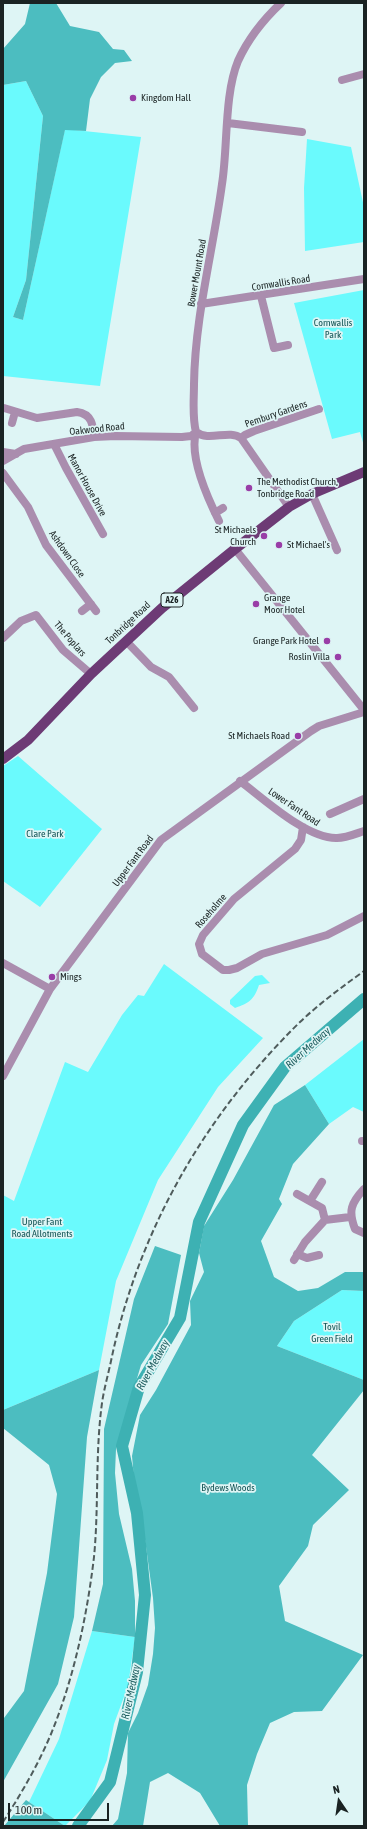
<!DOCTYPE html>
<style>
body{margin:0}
#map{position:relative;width:367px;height:1829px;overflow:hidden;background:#def5f5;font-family:"Asap Condensed",sans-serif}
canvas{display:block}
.frame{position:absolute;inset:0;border:4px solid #1a2323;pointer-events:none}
.north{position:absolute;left:319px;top:1781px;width:40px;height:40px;-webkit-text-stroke:3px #def5f5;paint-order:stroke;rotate:347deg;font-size:11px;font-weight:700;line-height:16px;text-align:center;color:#1a2323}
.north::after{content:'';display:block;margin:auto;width:14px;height:18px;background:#1a2323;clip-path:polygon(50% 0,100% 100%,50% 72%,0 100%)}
.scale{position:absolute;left:8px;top:1803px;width:101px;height:18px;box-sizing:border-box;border:2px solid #1a2323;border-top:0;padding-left:5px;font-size:12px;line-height:14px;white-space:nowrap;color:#1a2323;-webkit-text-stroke:3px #def5f5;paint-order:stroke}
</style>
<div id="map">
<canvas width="367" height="1829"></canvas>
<div class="frame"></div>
<div class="north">N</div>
<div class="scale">100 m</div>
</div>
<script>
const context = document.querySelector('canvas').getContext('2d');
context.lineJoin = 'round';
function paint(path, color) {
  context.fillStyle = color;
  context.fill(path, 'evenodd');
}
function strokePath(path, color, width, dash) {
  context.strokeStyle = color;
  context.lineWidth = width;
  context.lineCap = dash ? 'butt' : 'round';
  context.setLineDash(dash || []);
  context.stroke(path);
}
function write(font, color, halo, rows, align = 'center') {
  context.font = font + ' "Asap Condensed",sans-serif';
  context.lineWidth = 3.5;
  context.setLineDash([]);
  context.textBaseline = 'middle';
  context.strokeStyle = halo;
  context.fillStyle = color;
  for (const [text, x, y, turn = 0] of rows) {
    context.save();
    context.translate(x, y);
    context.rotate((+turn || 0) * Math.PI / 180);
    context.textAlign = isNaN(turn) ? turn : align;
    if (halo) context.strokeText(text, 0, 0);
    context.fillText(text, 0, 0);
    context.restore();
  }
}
paint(new Path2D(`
 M26,81l17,35 -17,164 -13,37 10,3 42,-191 76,8 -41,249 -97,-10v-291z
 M307,139l44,8 13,60v35l-59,9 -1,-63z
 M364,290v156l-4,-14 -28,7 -38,-136z
 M18,756l84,73 -62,78 -37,-26v-115z
 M164,964l99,74 -45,49 -60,93 -42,101 -17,89 -96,40v-215l11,6 51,-139 23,10 34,-57 16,-20 6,1z
 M262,975l8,8 -11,2c-5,15 -10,18 -24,23l-5,-4v-4l25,-24z
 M364,1039v73l-11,-5 -24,17 -24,-39z
 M342,1290l22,1v89l-87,-34 17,-25z
 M92,1631l43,6 -7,49 -14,38 -7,36 -17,41 -25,25 -36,-24 30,-63z`), '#6afafd');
paint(new Path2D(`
 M30,3h26l14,23 29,6 14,17 11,1 8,11 -17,2 -14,14 -11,22 -4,32 -21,-1 -42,190 -10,-3 13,-37 17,-164 -17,-35 -23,4v-36l22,-25z
 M305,1085l24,39 -36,40 -14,35 3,5 -21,37 13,36 24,14 20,-3 27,-16h19v19l-22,-1 -48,31 -17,25 87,34v10l-52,65 37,35 -36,35 -5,21 -29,40 6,35 78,34 -41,56 -28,1 -24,11 -13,31 -10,31 1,41h-28l-20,-33 -32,-20 -18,9 -7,44h-31l6,-7 9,-46 1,-40 10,-20 10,-28 5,-31 2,-26 -2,-30 -12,-88 -7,-31 -2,-23 8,-41 16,-25 35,-65 -1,-24 14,-29 -5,-19 5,-27 29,-46 41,-75z
 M155,1246l26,9 -13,69 -27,41 -25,84 -1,24 4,41 13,55 3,32v36l-43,-6 11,-47 1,-155 30,-130z
 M99,1370l-12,67 -13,180 -16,67 -55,98v-59l1,-5 20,-27 23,-118 10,-79 -8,-29 -46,-37v-18z
 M26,1800l39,26h-61z`), '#4cbdc0');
strokePath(new Path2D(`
 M78,1826l32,-44 27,-110 8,-77 -8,-82 -15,-67 17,-59 41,-69 19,-96 44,-97 42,-58 79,-68`), '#3db1b3', 12);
strokePath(new Path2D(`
 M281,3c-18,17 -33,36 -43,58 -14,34 -10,86 -16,123 -9,67 -27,132 -28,200 0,16 -2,33 2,48 13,10 33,-3 45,6l48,69
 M342,80l22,-6
 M228,123l74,9
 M261,296l13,52 14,-3
 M201,304l163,-25
 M4,408l33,10 40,-6c15,2 16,13 17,25
 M12,423l3,-11
 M196,432c-7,25 12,67 23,89
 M241,438l4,-3 9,-4 65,-22
 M54,444l12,24 37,66
 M3,452l13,2
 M3,461l21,-12 70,-12 22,-1 66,1 9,-1 5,-4
 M3,473l25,34 18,38 50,66
 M312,494l25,56
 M215,513l8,-5
 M235,549l129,161
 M82,611l9,-7
 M3,638l18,-17 15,-6 27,35 28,24
 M126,641l25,26 18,10 25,31
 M240,781c24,18 67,58 97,57 9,0 18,-4 27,-7
 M330,814l34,-15
 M303,827l-2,13 -6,9 -61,50 -31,36 -4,9 3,10 21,16h6l8,-2 25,-14 65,-19 37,-19
 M3,963l47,26
 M3,1076l47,-87 111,-149 150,-109 8,-5 45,-14
 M362,1141h2
 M364,1189c-13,14 -16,22 -9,40l9,4
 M297,1194l25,14 3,12
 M310,1201l12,-19
 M297,1254l10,4 12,-3
 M294,1260l11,-18 20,-22 25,-3`), '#aa8dae', 8);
strokePath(new Path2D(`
 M3,759l25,-19 63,-66 71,-66 73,-59 54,-42 23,-13 52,-22`), '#6d3b75', 10);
strokePath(new Path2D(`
 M3,1822c18,-28 35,-57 48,-88 23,-56 36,-118 43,-177 5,-51 1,-103 8,-154 2,-14 6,-28 9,-42 27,-130 94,-246 189,-339 20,-19 42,-35 64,-51`), '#4f5c5c', 2, [6, 3]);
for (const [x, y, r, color] of [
 [133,98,4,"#993da7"],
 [249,488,4,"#993da7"],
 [264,536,4,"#993da7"],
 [279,545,4,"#993da7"],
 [256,604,4,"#993da7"],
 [327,641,4,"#993da7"],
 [338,657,4,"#993da7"],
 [298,736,4,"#993da7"],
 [52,977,4,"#993da7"]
]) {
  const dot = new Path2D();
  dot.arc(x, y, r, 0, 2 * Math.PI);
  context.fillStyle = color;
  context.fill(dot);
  strokePath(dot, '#def5f5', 1.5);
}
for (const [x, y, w] of [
 [172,600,22]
]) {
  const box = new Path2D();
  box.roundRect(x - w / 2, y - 7, w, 14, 3);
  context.fillStyle = '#def5f5';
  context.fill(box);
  strokePath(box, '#1a2323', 1);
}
write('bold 9px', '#1a2323', null, [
 ["A26",172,600]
]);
write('10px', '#1a2323', '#def5f5', [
 ["Kingdom Hall",141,98],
 ["The Methodist Church,",257,482],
 ["Tonbridge Road",257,494],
 ["St Michaels",256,530,"right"],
 ["Church",256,542,"right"],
 ["St Michael's",287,545],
 ["Grange",264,598],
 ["Moor Hotel",264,610],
 ["Grange Park Hotel",319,641,"right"],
 ["Roslin Villa",330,657,"right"],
 ["St Michaels Road",290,736,"right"],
 ["Mings",60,977]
], 'left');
write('10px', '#1a2323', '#def5f5', [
 ["Bower Mount Road",197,273,-80],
 ["Cornwallis Road",281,283,-9],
 ["Pembury Gardens",276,414,-19],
 ["Oakwood Road",97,429,-6],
 ["Manor House Drive",87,485,61],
 ["Ashdown Close",67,554,55],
 ["Tonbridge Road",128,623,-43],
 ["The Poplars",70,639,49],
 ["Lower Fant Road",294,807,34],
 ["Upper Fant Road",133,861,-53],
 ["Roseholme",211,911,-49]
]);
write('10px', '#135556', '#def5f5', [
 ["Cornwallis",333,323],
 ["Park",333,335],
 ["Clare Park",45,834],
 ["Upper Fant",42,1222],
 ["Road Allotments",42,1234],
 ["Tovil",332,1327],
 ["Green Field",332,1339],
 ["Bydews Woods",228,1488]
]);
write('italic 11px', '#236162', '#def5f5', [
 ["River Medway",308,1048,-42],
 ["River Medway",153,1365,-61],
 ["River Medway",131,1692,-78]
]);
</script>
